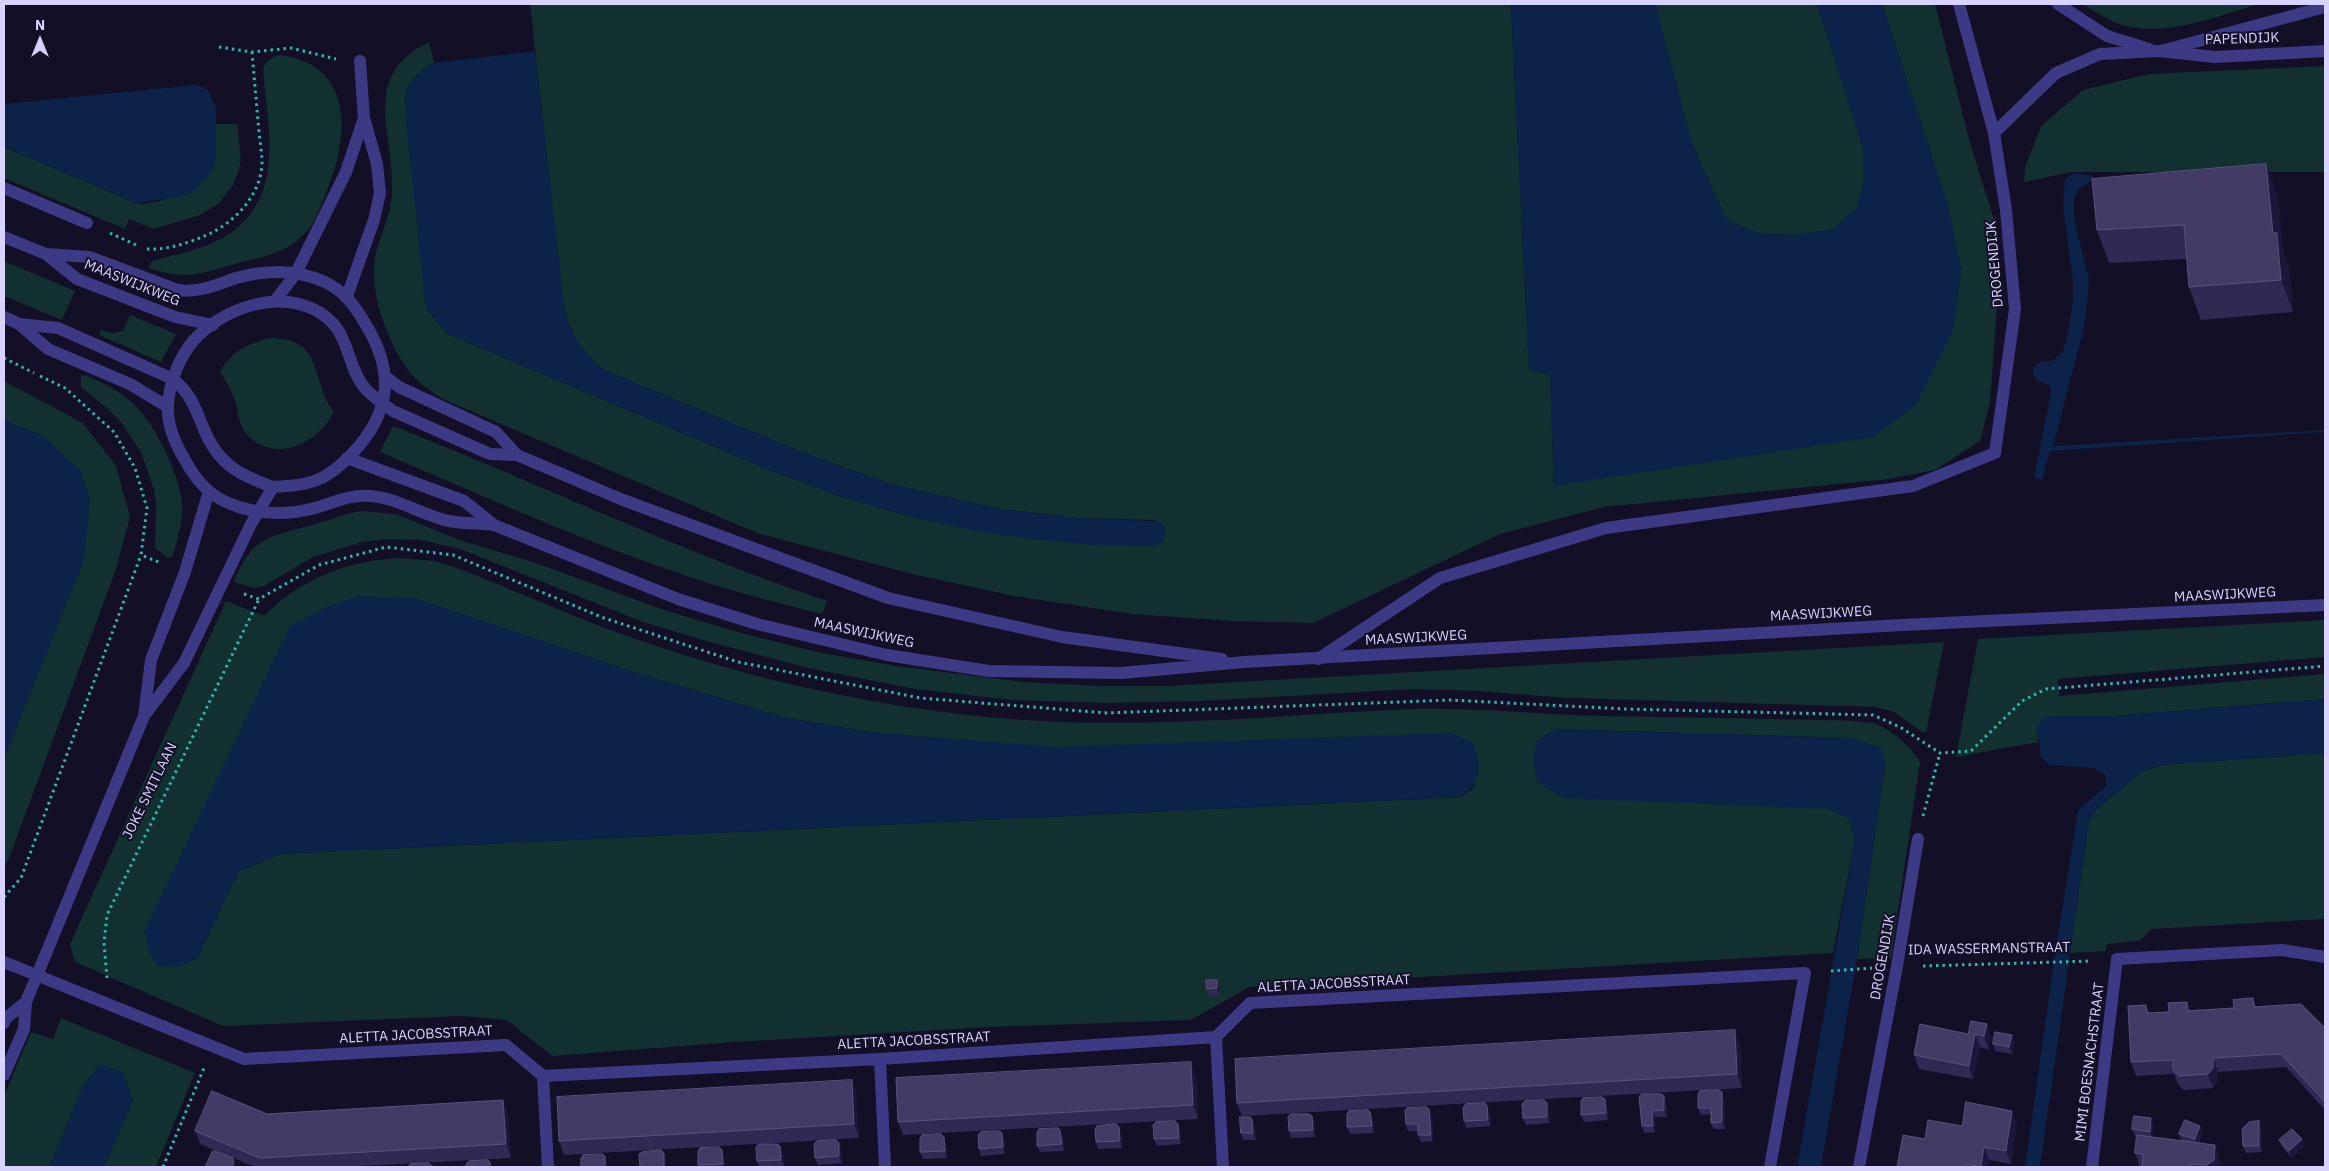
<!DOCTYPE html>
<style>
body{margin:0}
#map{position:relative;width:2329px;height:1171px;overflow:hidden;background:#130f26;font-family:"IBM Plex Sans",sans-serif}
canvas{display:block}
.frame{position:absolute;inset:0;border:5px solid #d9d4ff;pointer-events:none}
.north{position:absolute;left:15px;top:15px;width:50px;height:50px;-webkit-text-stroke:4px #130f26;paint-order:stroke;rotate:0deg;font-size:14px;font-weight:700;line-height:20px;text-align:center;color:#d9d4ff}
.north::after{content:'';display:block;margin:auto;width:18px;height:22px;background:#d9d4ff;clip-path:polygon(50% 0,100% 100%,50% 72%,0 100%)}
</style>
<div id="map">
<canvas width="2329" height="1171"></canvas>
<div class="frame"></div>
<div class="north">N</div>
</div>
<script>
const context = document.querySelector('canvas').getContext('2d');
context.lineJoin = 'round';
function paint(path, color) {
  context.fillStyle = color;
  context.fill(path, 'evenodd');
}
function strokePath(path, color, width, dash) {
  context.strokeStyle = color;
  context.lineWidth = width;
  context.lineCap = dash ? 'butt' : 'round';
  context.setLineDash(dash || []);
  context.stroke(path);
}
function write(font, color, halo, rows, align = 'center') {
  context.font = font + ' "IBM Plex Sans",sans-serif';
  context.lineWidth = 4;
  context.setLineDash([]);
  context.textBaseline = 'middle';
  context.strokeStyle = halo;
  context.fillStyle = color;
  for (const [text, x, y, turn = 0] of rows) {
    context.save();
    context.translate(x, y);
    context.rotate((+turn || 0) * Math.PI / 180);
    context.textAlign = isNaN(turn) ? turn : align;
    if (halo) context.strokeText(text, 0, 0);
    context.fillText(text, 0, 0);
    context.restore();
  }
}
paint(new Path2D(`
 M530,4h981l18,366 21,4 4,111 407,-215 -13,-64 -66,-202h53l35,139 25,80 4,56 -9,123 -10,39 -45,29 -46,9 -285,28 -104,27 -187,89 -81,-2 -100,-7 -118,-18 -102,-22 -155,-41 -312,-133c-9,-6 -20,-12 -28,-20 -26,-25 -49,-87 -42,-123 5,-22 17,-44 17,-67 2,-58 -32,-115 37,-148l5,21c-14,7 -26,18 -29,34l20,205 3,9 20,23 324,137 70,26 78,22 174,26h64l-2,-25 -80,-2 -81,-10 -105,-24 -91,-33 -195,-81c-23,-19 -36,-38 -41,-68z
 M1655,4h162l46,144v39l-7,22 -23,20 -37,6 -36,-1 -33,-13 -35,-77z
 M2081,4h178c-41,12 -97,35 -140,20 -13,-5 -26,-14 -38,-20z
 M280,55c76,10 69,84 46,138 -6,15 -11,31 -23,42 -18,19 -42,22 -65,28 -17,5 -34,11 -52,12 -13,0 -25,-3 -37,-7l3,-7c23,-6 48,-11 69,-22 66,-37 47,-108 42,-169 3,-10 7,-12 17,-15z
 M2325,66v106h-253l-48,10 1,-15 16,-41 42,-36 66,-16z
 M216,124h21l4,36 -3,12 -5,13 -14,18 -19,12 -46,14 -25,-10 -4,10 -121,-51v-31l132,56 7,1 22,-4 51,-44z
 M4,261l71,30 -13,29 -58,-24z
 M130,315l46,19 -15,28 -62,-27 2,-5 12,3 10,-2z
 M269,338c56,0 40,39 65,74 -16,32 -62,54 -89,20 -6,-8 -7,-19 -9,-29 -4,-12 -10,-22 -16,-31 11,-20 27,-28 49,-34z
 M81,375c7,0 14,5 21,8 35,16 52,42 67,76 6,15 12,29 13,45 1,18 -4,35 -10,53l-4,1 -13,-10 1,-43 -2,-15 -13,-38 -20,-30 -13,-13 -27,-22z
 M4,381l79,42 33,43 14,51 -15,55 -107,289 -4,6v-109l80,-198 -3,-88 -38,-36 -39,-16z
 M393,426c145,57 286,125 434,175l-5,13c-45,-11 -91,-23 -135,-38 -105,-35 -206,-81 -307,-124z
 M361,511l35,3 63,26 77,23 128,47 77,23 76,19 79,14 127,16 77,4h67l777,-44 -18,90h-4l-28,-20 -19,-5 -306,-9 -92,-7 -63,-2 -213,12 -93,2 -96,-3 -97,-11 -107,-21 -98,-26 -67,-20 -183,-73 -39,-9 -33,-1 -26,3 -49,15 -49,29 -11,2 -19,-6c18,-46 35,-45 78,-57 17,-5 32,-11 49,-14z
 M398,558l37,3 19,6c61,23 120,51 182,72 120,42 249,70 375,80 133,11 266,-4 399,-10 65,-2 130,6 195,7 56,1 112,2 167,3 34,1 68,0 102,4 20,9 34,20 46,39l-29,196 -34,1 28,-193 -4,-18 -30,-10 -295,-9 -19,12 292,68 20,9 6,21 -22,114 -584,34 -58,33 -202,7 -254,15 -183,14 -45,-36 -45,-4 -239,10 -148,-64 -5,-18 156,-343 38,15c36,-37 83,-55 134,-58zM329,606l318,70 136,41 86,15 607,53 -14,12 -1182,57 -42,18 -41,87 116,-343z
 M2325,620v37l-267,22 1,17 266,-22v25l-213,17h-60l-15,11 1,15 -82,15 22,-118z
 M2325,753v166l-173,10 -13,12 -32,3 -1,7 -36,2 19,-132 6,-10 48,-40 18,-6z
 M61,1018l134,55 -39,94h-52l29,-67 -48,-18 -36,85h-45v-71l27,-64 22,7z`), '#12302f');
paint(new Path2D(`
 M1511,4h144l37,140 35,77 33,13 36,1 37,-6 23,-20 7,-23v-38l-46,-144h65l66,202 13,64 -7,59 -38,76 -43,32 -319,49 -4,-112 -21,-4z
 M535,51l30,263c7,25 21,40 39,56l195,81 91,33 105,24 81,10 80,3 4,1 6,8 -3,12 -6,3 -7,1 -56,-1 -63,-6 -49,-7 -62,-13 -78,-22 -70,-26 -324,-137 -20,-23 -3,-9 -19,-182c-2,-29 0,-42 28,-57z
 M196,85l12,5 8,17v49l-3,14 -19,22 -14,5 -44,6 -132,-56v-43z
 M2075,173l18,3v4l-13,8 -6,9v21l15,61 -1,15 -4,34 -31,118 272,-16v2l-275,19 -8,29 -8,-2 17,-86 -2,-7 -11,-4 -5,-6 1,-8 8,-6h10l11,-10 6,-23 4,-29v-17l-10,-76 2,-27z
 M4,420l39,16 38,36 9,27 -6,61 -80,198z
 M358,596l57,2 232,78 136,41 86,15 187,15 395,-14 22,10c9,25 9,36 -11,54l-1182,57 -42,18 -41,87 -19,8 -19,-1 -9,-11 -6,-23 146,-306 39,-20z
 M2325,699v54l-164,12 -18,6 -48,40 -6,10 -49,346h-15l30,-213 23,-144 28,-24 -1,-11 -11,-7 -44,-3 -9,-7 -4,-31 5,-8 10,-3h60z
 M1556,729l295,9 31,10 3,18 -28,193 -36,208h-24l58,-328 -6,-21 -20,-9 -266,-11 -26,-16 -4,-21 4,-20z
 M100,1064l23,8 10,28 -29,67h-55l36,-85z`), '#0c2248');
strokePath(new Path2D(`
 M219,47l33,5 39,-4 45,11
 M110,233l26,12
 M147,249c19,1 38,-5 55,-12 31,-12 61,-42 60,-78 -1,-12 -3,-25 -4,-38 -2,-23 -4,-46 -6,-69
 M4,358l30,15
 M40,376l25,12 49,44 21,36 12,40 -6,47 20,8
 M244,594l15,5 60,-34 67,-18 67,8 151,63 134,44 182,36 187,15 343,-13 176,9 247,6 27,12 40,26 31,-2 51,-50 24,-12 279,-23
 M1923,816l17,-63
 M4,897l17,-19 120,-323
 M1923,966l169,-5
 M1831,971l41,-3
 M107,978l-3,-35 3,-28 152,-316
 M163,1167l41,-99`), '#2fb8b0', 3, [2.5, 4]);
strokePath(new Path2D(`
 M2161,51l164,-44
 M4,188l83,35
 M296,273l50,-101 18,-54
 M347,296l27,-76 6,-27 -3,-29 -13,-46 -4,-57`), '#3d3a85', 12);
strokePath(new Path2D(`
 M2058,4l49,32 42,13
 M1994,133l62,-60 44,-19 59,-3 56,6 110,-6
 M1318,659l122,-81 166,-50 307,-42 82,-33 20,-144 -9,-99 -12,-77 -35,-129
 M4,962l240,97 262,-14 37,31 337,-17 336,-22 34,-34 555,-30 -35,194
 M1216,1037l7,130
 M880,1059l5,108
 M543,1076l5,91
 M1859,1167l38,-201 21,-127
 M2092,1167l25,-208 165,-9 43,7`), '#3d3a85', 12);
strokePath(new Path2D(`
 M4,237l42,17 31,25 98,38 38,8
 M46,254l44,3 88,33c21,3 38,-5 58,-12 29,-8 61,-9 89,4 20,10 30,24 41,43 30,49 24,89 -15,130 -10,10 -23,22 -37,26 -13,5 -28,5 -41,6l-22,37 -67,139 -40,53
 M275,301l21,-28
 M4,317l15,7 39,4 115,51c17,14 22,28 30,48 14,36 35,48 70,60
 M19,324l29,25 82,35 38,23
 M386,377l13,10 97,45 21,23
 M347,458l117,43 30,24 184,74 79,25 130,31 102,16 132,2 123,-11 658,-37 423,-20
 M494,525c-15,-2 -30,-1 -45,-4 -27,-6 -51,-23 -79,-25 -20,-2 -37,7 -55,12 -30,8 -60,7 -89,-6 -18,-8 -32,-25 -41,-42 -9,-15 -18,-36 -17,-54 1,-22 11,-49 26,-66 28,-30 78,-49 117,-32 41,18 32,52 53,79 7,9 20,17 29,24l97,43 27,1 106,45 265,98 174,39 160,22
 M4,1023l1,-4 21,-17
 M4,1075l20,-46 2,-27 118,-286 7,-56 34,-88 24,-81`), '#3d3a85', 12);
paint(new Path2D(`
 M2278,197l5,53 6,16 4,46 -92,8 -12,-33 -2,-28 -78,4 -12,-33z
 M1219,987v8l-10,1 -2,-7z
 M2253,998l3,9 69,21v82l-39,-43 -68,5v9l-5,7 -29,2 -6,-6 -4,-10 -38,2 -5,-14 15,-57 3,8 20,-1 18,-10 3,8 44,-2z
 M1987,1024l4,14 -2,12 -9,-3 -7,32 -54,-10 -5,-14 54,-21z
 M2015,1042l-3,12 -17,-3 -2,-7z
 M1740,1044l2,44 -500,28 -5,-13z
 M1196,1075l2,44 -295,16 -5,-13z
 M852,1080l4,14 3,44 -295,17 -5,-14z
 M1664,1096l2,7 1,14h-12v15l-11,1 -2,-7 -3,-29z
 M1605,1099l2,7 1,14 -24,2 -3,-7z
 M1724,1099l1,30h-11l-3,-6v-9l-10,1 -3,-7z
 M503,1100l5,14 3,44 -169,9h-87l-55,-23 -5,-13 72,-17z
 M1429,1109l3,7 1,25 -12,1 -3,-7v-4h-10l-2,-7z
 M1549,1110l1,13 -24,2 -3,-7z
 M1370,1112l3,7 1,14 -24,1 -3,-7z
 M1490,1113l1,13 -25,2 -2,-7z
 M1312,1116l3,7v14l-24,1 -2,-7z
 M1252,1119l3,7 1,14h-13l-2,-7z
 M1178,1124l2,7 1,13 -24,2 -3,-7z
 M2017,1124l-6,40 -22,-4 -1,7h-91l65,-41z
 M2154,1125l-2,12 30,4 -3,-7 21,-8 2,7 -3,10 21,15 -1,9h-79l-5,-14 2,-17h-2l-3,-7z
 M2261,1128l1,24 -16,1 -3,-7z
 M1060,1130l3,7 1,14 -24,1 -3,-6z
 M1122,1134v14l-24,1 -2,-7z
 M2302,1139l2,7 -12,12 -10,-11 -3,-7z
 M1005,1140v14l-24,2 -2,-7z
 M839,1143l2,7 1,13 -24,2 -3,-7z
 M946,1144l1,14 -24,1 -3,-7z
 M780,1146l3,7 1,14h-25l-2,-6z
 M722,1150l2,7 1,10h-26l-1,-2z`), '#312854');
paint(new Path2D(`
 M2266,164l12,33 5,53 6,16 4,46 -12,-32 -8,-47z
 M1217,980l2,7v8l-2,-7z
 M1987,1024l4,14 -2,12 -5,-14z
 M1735,1030l5,14 2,44 -5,-14z
 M1975,1034l5,13 -7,32 -4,-13z
 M2012,1035l3,7 -3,12 -3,-7z
 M2213,1058l5,14v9l-5,7 -5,-14z
 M1191,1062l5,13 2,44 -5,-14z
 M852,1080l4,14 3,44 -5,-14z
 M1722,1092l2,7 1,30 -3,-7z
 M1664,1096l2,7 1,14 -3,-7z
 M1605,1099l2,7 1,14 -2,-7z
 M503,1100l5,14 3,44 -5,-14z
 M1547,1103l2,7 1,13 -3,-6z
 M1487,1106l3,7 1,13 -3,-6z
 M1429,1109l3,7 1,25 -2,-6z
 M1652,1111l3,6v15l-2,-6z
 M2012,1111l5,13 -6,40 -5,-13z
 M1370,1112l3,7 1,14 -2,-7z
 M1312,1116l3,7v14l-2,-7z
 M2151,1118l3,7 -2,13 -2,-6z
 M1252,1119l3,7 1,14 -3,-7z
 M2259,1121l2,7 1,24 -3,-6z
 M1178,1124l2,7 1,13 -2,-6z
 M2200,1126l2,7 -5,13 -2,-7z
 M1119,1127l3,7v14l-2,-7z
 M1060,1130l3,7 1,14 -2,-7z
 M1002,1133l3,7v14l-2,-7z
 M944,1137l2,7 1,14 -2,-7z
 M2302,1139l2,7 -12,12 -3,-7z
 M839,1143l2,7 1,13 -3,-7z
 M2215,1145l5,13 -1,9h-12v-2z
 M780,1146l3,7 1,14 -3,-7z
 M1984,1147l5,13 -1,7h-7z
 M722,1150l2,7 1,10h-1l-1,-3z
 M664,1153l2,7v7h-2z
 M605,1156l2,7 1,4h-3z
 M234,1162l2,5h-4z`), '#1d163a');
const building = new Path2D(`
 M2266,164l7,69h4l4,47 -92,7 -5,-62 -87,5 -5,-51z
 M1206,980h11v8l-10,1z
 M2251,998h2l1,9 47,-3 24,24v74l-44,-48 -68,4v10l-5,6 -29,2 -6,-6v-10l-42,2 -3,-56 18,-1 1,8 22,-1 -1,-9 19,-1v9l47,-3 -1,-8z
 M1971,1021l16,3 -3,12 -9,-2 -6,32 -55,-11 6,-31 48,10z
 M1735,1030l2,44 -500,29 -2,-44z
 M1995,1032l17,3 -3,12 -16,-3z
 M1191,1062l2,43 -295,17 -2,-44z
 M852,1080l2,44 -295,17 -2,-44z
 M1719,1090l3,2v30l-11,1v-15h-13v-14l2,-3z
 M212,1091l55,23 236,-14 3,44 -246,14 -65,-27z
 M1642,1094h19l3,2v14l-12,1 1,15h-11l-3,-29z
 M1602,1097l3,2 1,14 -25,2v-14l2,-3z
 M1544,1100l3,3v14l-24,1 -1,-14 3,-3z
 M1966,1102l46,9 -6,40 -22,-4 -3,20 -15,-3v3h-69l6,-32 22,4 3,-19 34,6z
 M1485,1103l2,3 1,14 -24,1 -1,-13 3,-4z
 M1426,1107l3,2 2,26h-13v-11h-12l-1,-13 2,-3z
 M1368,1110l2,2 2,14 -25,1v-13l2,-3z
 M1291,1114h18l3,2 1,14 -24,1 -1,-14z
 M2134,1116l17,2 -1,14 -18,-3z
 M1240,1117h10l2,2 1,14h-12z
 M2185,1120l15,6 -5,13 -16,-5z
 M1175,1121l3,3 1,14 -25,1 -1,-14 3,-3z
 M2259,1121v25h-16l-1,-17 7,-7z
 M1116,1124l3,3 1,14 -24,1 -1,-13 2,-3z
 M1058,1128l2,2 2,14 -25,2v-14l2,-3z
 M2292,1129l10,10 -13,12 -10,-11z
 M999,1131l3,2 1,14 -24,2 -1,-14 3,-3z
 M941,1134l3,3 1,14 -25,1v-14l2,-3z
 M2137,1135l78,10 -1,15 -7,5 -16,-1v3h-49l1,-13 -8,-1z
 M836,1140l3,3v13l-24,2 -1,-14 3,-3z
 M759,1144h18l3,2 1,14 -24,1 -1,-14z
 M719,1147l3,3 1,14 -25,1v-14l2,-3z
 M661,1150l3,3v14h-24l-1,-13 3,-2z
 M215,1151l18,7 1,4 -2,5h-27l7,-15z
 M602,1154l3,2v11h-24v-9l2,-3z
 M488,1160l2,2v5h-24v-3l3,-3z
 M429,1163l3,3v1h-24l2,-3z`);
paint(building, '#433a66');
strokePath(building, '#5a527e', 1);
write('14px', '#d9d4ff', '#130f26', [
 ["PAPENDIJK",2242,39,-2],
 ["DROGENDIJK",1995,264,-95],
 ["MAASWIJKWEG",132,283,22],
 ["MAASWIJKWEG",2225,595,-3],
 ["MAASWIJKWEG",1821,614,-3],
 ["MAASWIJKWEG",864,633,12],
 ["MAASWIJKWEG",1416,638,-3],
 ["JOKE SMITLAAN",150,791,-64],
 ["IDA WASSERMANSTRAAT",1989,949,-1],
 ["DROGENDIJK",1883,957,-80],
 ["ALETTA JACOBSSTRAAT",1334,984,-3],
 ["ALETTA JACOBSSTRAAT",416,1035,-3],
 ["ALETTA JACOBSSTRAAT",914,1041,-3],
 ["MIMI BOESNACHSTRAAT",2090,1062,-83]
]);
</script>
